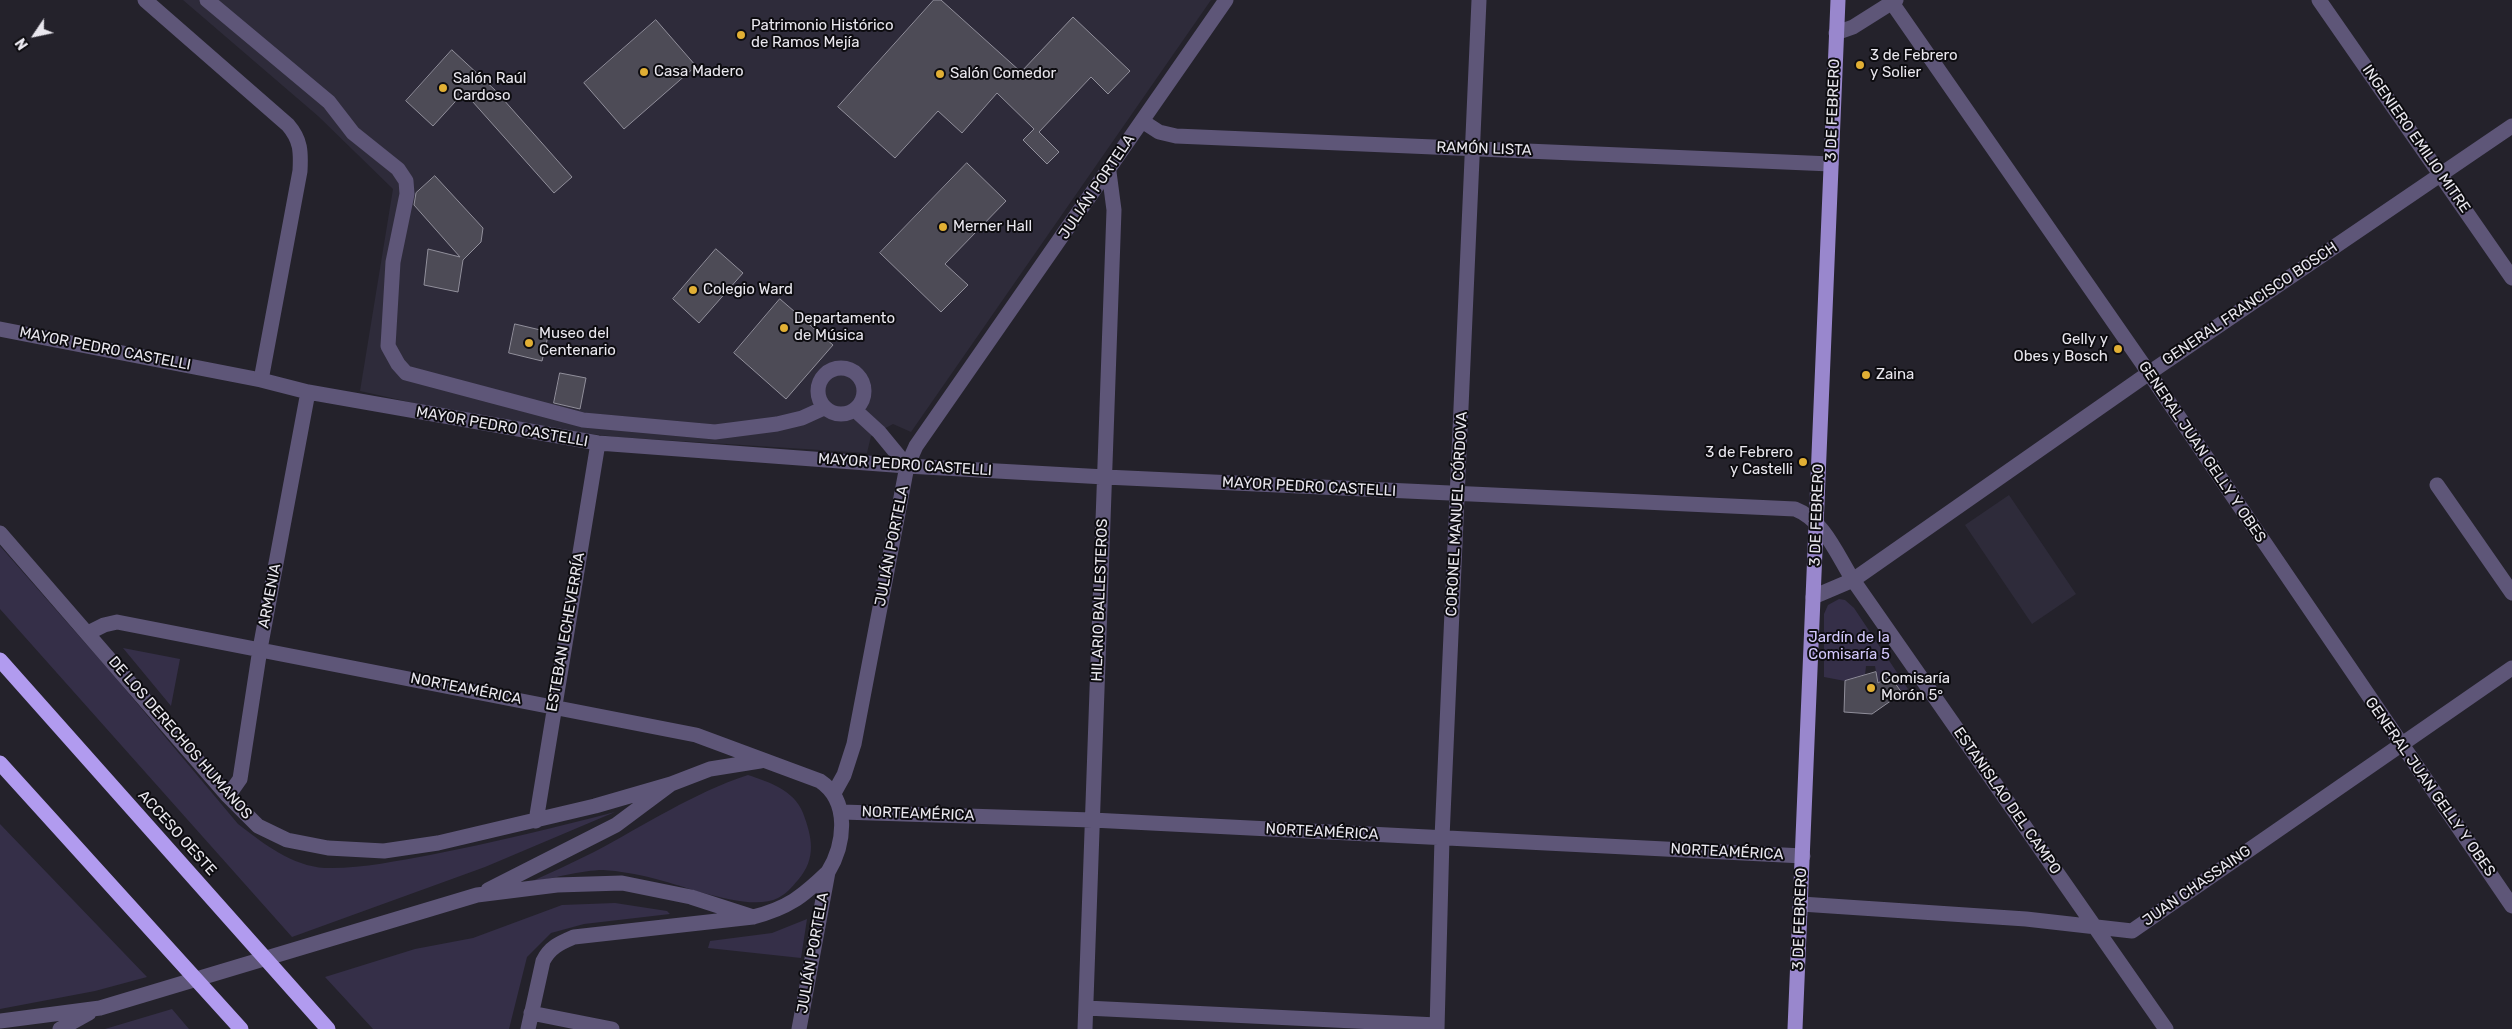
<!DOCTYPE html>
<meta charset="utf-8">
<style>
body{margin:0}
#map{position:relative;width:2512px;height:1029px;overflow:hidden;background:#24222b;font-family:Rubik,sans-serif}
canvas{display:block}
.north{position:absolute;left:10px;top:10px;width:50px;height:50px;-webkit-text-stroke:4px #0d0c10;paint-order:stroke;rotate:236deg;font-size:14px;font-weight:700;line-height:20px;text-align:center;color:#e9e7ee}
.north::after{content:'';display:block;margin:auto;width:18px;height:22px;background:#e9e7ee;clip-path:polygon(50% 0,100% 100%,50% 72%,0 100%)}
</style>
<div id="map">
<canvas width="2512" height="1029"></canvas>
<div class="north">N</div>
</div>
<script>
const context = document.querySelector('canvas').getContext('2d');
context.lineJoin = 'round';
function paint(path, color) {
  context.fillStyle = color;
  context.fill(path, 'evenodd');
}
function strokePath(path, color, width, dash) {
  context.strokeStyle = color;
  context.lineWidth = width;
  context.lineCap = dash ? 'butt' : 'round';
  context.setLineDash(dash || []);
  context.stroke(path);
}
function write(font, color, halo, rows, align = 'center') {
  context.font = font + ' Rubik,sans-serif';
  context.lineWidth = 4;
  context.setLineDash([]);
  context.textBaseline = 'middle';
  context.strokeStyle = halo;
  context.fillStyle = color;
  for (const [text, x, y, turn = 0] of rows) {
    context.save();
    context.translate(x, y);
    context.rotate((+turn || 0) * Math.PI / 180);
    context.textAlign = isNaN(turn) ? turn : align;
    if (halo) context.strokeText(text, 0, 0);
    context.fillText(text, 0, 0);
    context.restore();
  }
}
paint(new Path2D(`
 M183,0h1028l-300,432 -18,-8 -22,12 -4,17 -250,-16 -109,-13 -148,-33 33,-202 -75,-73z
 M2009,495l67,99 -44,30 -67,-99z`), '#2e2b3a');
paint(new Path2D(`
 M0,546l115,131 123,147c26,20 54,42 87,44 35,1 71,-7 105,-13 62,-12 123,-27 185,-43l-130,55 -193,70 -292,-328z
 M1839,599l6,1 9,8 54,81 -6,4 -12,-17 -12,7 -3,-17h-9l-1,9 -20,6 -21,-4v-63l4,-9z
 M123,648l57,11 -9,47z
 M748,775c21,7 46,15 55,38 9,24 14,45 -5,67 -6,7 -12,14 -20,18 -29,15 -95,-13 -126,-20 -15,-4 -33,-7 -49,-8 -20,0 -54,9 -75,13 22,-10 44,-20 66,-31 51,-27 99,-59 154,-77z
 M0,824l147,153 -52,14 -95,18z
 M615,903l52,8 3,3 -86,10 -33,9 -24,24 -18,72h-136l-48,-52 90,-28 58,-11 89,-33z
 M807,919l-6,39 -93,-10 2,-7 62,-8z
 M172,1009l17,20h-84z`), '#352f48');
const building = new Path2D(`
 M934,0h7l80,72 52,-55 57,54 -22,23 -17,-17 -52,55 20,20 -12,12 -24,-24 11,-11 -37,-36 -35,40 -24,-22 -43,47 -57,-51z
 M656,20l40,46 -72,63 -40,-46z
 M452,50l43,40 77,87 -18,16 -90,-101 -31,34 -27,-25z
 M967,163l39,38 -61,63 23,21 -27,27 -61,-59z
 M435,176l48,52 -2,14 -18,18 -5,32 -34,-7 4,-36 32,8 -46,-52 2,-12z
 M716,249l27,24 -44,50 -26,-24z
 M780,299l53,46 -47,54 -52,-46z
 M515,324l34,8 -7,29 -33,-8z
 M560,373l26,5 -6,31 -26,-6z
 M1876,672l2,11 12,-7 12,17 -30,21 -28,-2 1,-31z`);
paint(building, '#4d4b56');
strokePath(building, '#918f9b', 1);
strokePath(new Path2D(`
 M145,0l143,125c13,15 13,27 12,46l-39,209
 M207,0l122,102 24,31 45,36 8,12 1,13 -14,68 -5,84 10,18 8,9 177,47 132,12 62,-8 25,-6 22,-10
 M1890,0l259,373 363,533
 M2319,0l193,278
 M1836,33l17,-6 43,-27
 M1142,121l17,11 17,4 655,28
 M0,329l261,51 47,12 290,51 309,23 198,11 690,32c29,11 42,46 58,71l313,449
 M818 391a23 23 0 1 1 46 0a23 23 0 1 1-46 0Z
 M855,410l24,22 28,34
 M2437,485l75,108
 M0,533l228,263 30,30 29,14 41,8 56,3 54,-8 157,-37 76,-22
 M1813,597l40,-17 296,-207 363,-247
 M88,633l16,-8 13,-3 579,113 124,46c30,20 25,63 8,91l-29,157
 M834,793l10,-18 10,-31 53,-278 9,-20 310,-446
 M228,796l12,-17 20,-130 48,-257
 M842,812l250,8 711,36
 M536,821l62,-378
 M488,890l128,-65 55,-41 39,-15 50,-8
 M1801,904l225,15 106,12 380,-263
 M1086,1008l351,17
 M531,1013l81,16
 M0,1021l100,-13 377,-113 80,-10 65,-2 69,14 62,20
 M60,1029l29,-16
 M528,1029l15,-68c7,-14 17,-18 31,-24l179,-20c35,-9 49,-20 75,-45
 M1085,1029l29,-819 -5,-38
 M1437,1029l5,-191 37,-838`), '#5e5678', 15);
strokePath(new Path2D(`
 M1795,1029l43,-1029`), '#9987cd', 15);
strokePath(new Path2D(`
 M0,660l328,369
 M0,763l241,266`), '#b19bef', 15);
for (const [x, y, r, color] of [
 [741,35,5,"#e1af34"],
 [1860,65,5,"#e1af34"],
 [644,72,5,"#e1af34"],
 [940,74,5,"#e1af34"],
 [443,88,5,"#e1af34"],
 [943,227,5,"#e1af34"],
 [693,290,5,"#e1af34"],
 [784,328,5,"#e1af34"],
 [529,343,5,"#e1af34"],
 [2118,349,5,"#e1af34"],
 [1866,375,5,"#e1af34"],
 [1803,462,5,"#e1af34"],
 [1871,688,5,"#e1af34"]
]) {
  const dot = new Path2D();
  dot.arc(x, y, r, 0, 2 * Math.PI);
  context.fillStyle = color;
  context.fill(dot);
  strokePath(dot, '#0d0c10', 2);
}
write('15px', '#e9e7ee', '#0d0c10', [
 ["Patrimonio Histórico",751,26],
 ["de Ramos Mejía",751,43],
 ["3 de Febrero",1870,56],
 ["y Solier",1870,73],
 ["Casa Madero",654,72],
 ["Salón Comedor",950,74],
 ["Salón Raúl",453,79],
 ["Cardoso",453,96],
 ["Merner Hall",953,227],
 ["Colegio Ward",703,290],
 ["Departamento",794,319],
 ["de Música",794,336],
 ["Museo del",539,334],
 ["Centenario",539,351],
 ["Gelly y",2108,340,"right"],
 ["Obes y Bosch",2108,357,"right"],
 ["Zaina",1876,375],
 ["3 de Febrero",1793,453,"right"],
 ["y Castelli",1793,470,"right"],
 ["Comisaría",1881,679],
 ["Morón 5°",1881,696]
], 'left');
write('15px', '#e9e7ee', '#0d0c10', [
 ["3 DE FEBRERO",1833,110,-88],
 ["INGENIERO EMILIO MITRE",2416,139,55],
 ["RAMÓN LISTA",1484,149,2],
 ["JULIÁN PORTELA",1097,187,-56],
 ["GENERAL FRANCISCO BOSCH",2250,304,-34],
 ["MAYOR PEDRO CASTELLI",105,349,11],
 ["MAYOR PEDRO CASTELLI",502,427,10],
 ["GENERAL JUAN GELLY Y OBES",2202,452,56],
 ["MAYOR PEDRO CASTELLI",905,465,4],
 ["MAYOR PEDRO CASTELLI",1309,487,3],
 ["CORONEL MANUEL CÓRDOVA",1457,514,-87],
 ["3 DE FEBRERO",1817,515,-88],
 ["JULIÁN PORTELA",892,546,-79],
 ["ARMENIA",270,596,-79],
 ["HILARIO BALLESTEROS",1100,600,-88],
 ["ESTEBAN ECHEVERRÍA",566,632,-80],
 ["NORTEAMÉRICA",466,689,11],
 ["DE LOS DERECHOS HUMANOS",180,738,49],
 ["GENERAL JUAN GELLY Y OBES",2430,787,55],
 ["ESTANISLAO DEL CAMPO",2007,801,55],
 ["NORTEAMÉRICA",918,814,2],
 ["NORTEAMÉRICA",1322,832,3],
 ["ACCESO OESTE",177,833,48],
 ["NORTEAMÉRICA",1727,852,3],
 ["JUAN CHASSAING",2197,886,-35],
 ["3 DE FEBRERO",1800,919,-88],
 ["JULIÁN PORTELA",813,953,-80]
]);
write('15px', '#d4c9fd', '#0d0c10', [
 ["Jardín de la",1849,638],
 ["Comisaría 5",1849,655]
]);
</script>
